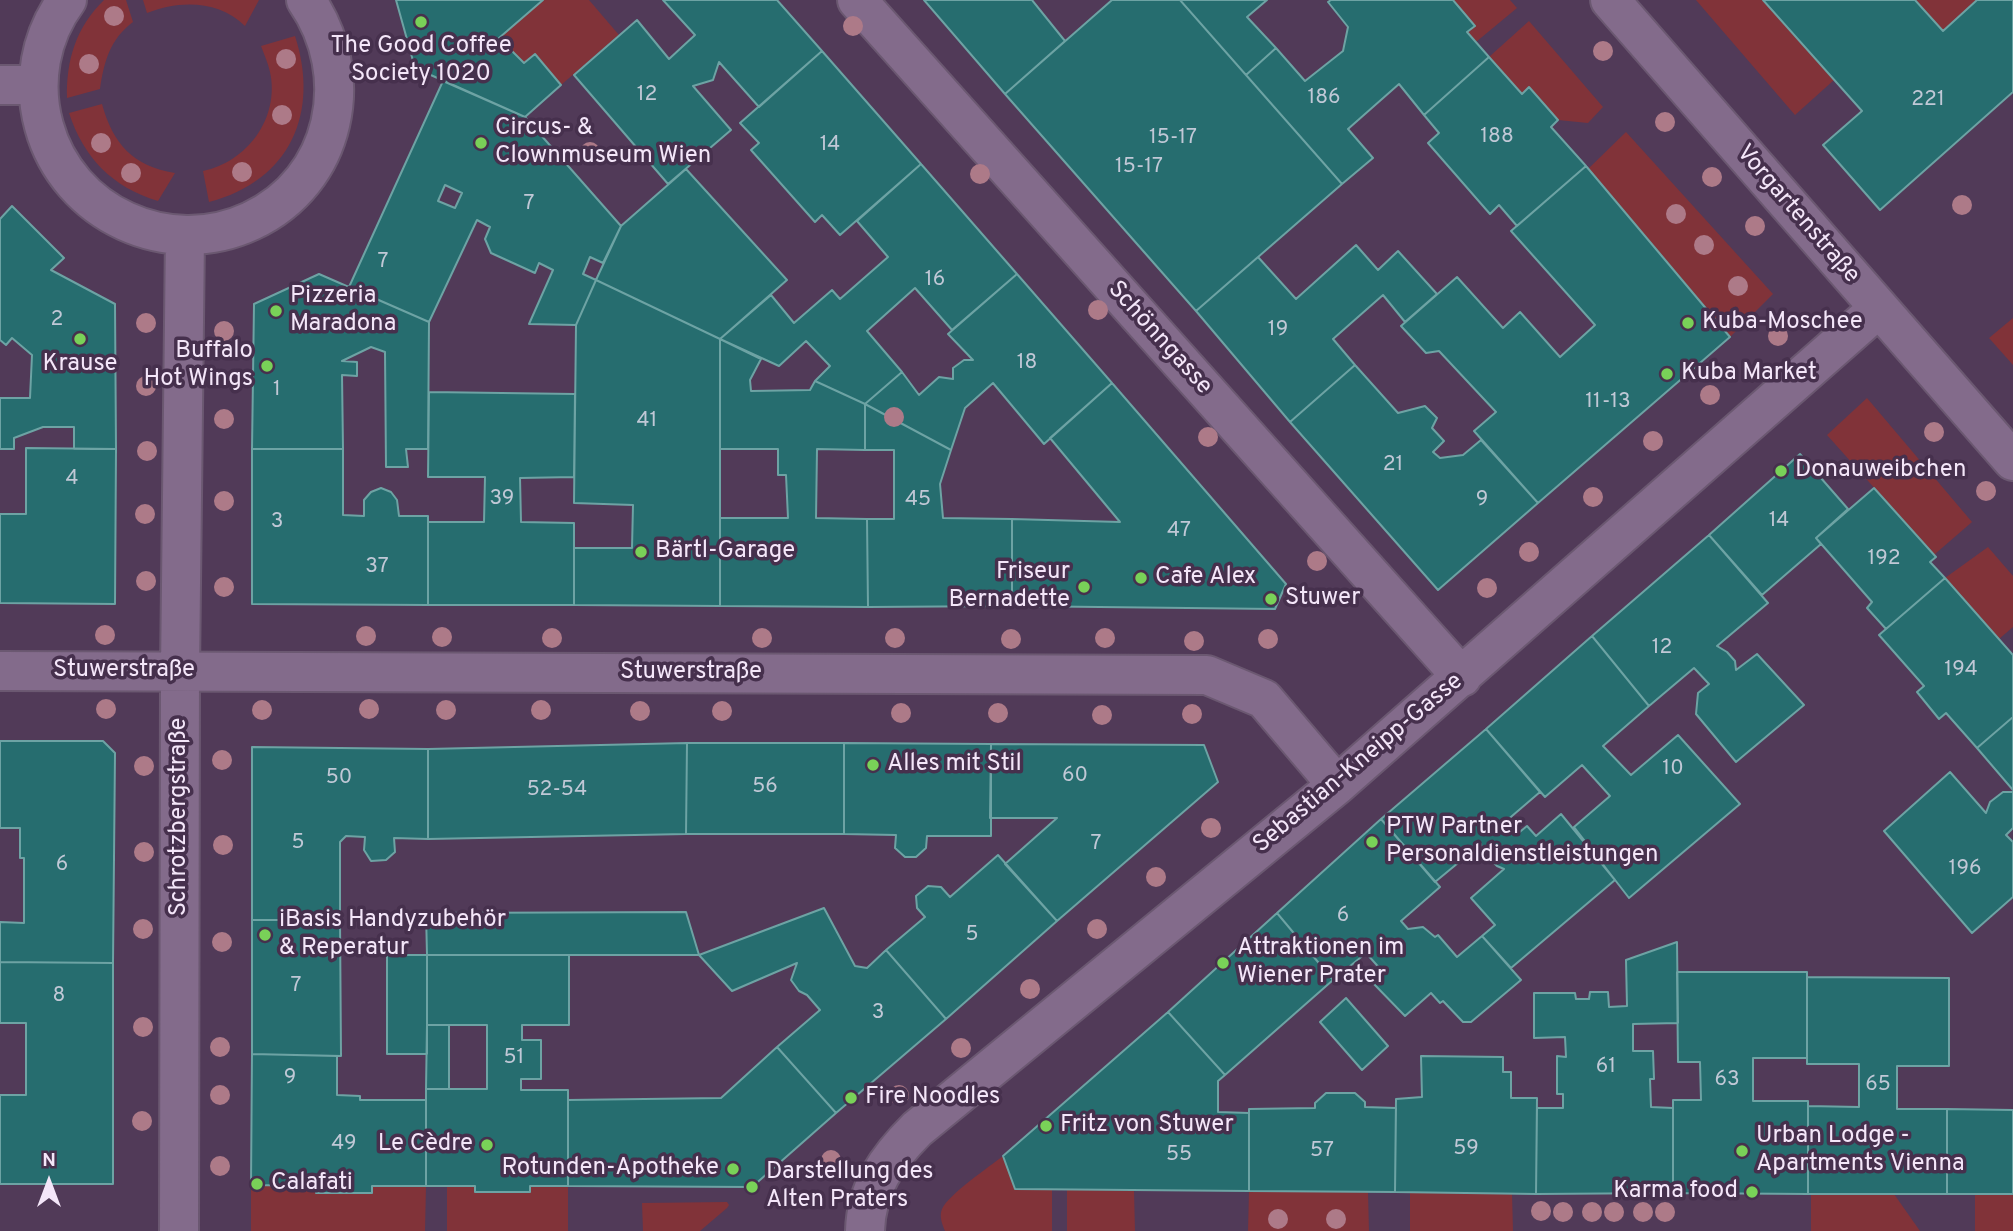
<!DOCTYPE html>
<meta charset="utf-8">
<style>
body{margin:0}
#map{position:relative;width:2013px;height:1231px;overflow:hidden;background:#513a58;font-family:Overpass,sans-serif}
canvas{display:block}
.north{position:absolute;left:14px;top:1147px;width:70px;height:70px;-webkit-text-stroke:5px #46304d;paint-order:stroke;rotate:0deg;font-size:19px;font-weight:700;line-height:28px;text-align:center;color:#f4e6f9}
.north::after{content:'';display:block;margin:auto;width:24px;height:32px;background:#f4e6f9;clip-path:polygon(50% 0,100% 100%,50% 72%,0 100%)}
</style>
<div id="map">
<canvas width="2013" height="1231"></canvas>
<div class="north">N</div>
</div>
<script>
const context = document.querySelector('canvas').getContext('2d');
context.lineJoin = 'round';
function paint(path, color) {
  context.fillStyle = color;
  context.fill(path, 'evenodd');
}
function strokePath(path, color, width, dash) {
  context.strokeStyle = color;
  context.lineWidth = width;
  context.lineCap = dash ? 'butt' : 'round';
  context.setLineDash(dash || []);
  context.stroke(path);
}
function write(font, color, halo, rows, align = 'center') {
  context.font = font + ' Overpass,sans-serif';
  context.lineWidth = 7;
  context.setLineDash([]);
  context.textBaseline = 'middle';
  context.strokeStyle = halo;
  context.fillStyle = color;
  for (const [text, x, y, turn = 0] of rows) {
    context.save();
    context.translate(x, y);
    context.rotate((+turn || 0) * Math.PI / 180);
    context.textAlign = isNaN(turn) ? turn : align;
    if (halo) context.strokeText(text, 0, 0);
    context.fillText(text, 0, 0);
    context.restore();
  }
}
paint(new Path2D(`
 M104,0h22l7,22c-23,17 -29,40 -33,67l-33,9c-1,-37 9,-71 37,-98z
 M143,0h116l-14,26c-26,-26 -66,-26 -98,-13z
 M543,0h46l30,35 -58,50 -26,-31 -11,9 -25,-25z
 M1453,0h57l7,8 -41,34 -9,-10 8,-7z
 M1696,0h67l71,80 -39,35z
 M1915,0h62l-34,31z
 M1529,21l74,86 -15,16 -30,-3 -29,-33 -7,7 -33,-37z
 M295,36c25,77 -5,145 -86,166l-6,-31c44,-9 77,-53 67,-99 -2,-9 -6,-18 -9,-26z
 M102,104c11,40 31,62 73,69l-17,28c-46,-14 -74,-43 -89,-88z
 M1626,132l147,162 -43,43 -142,-168z
 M2013,318v47l-24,-27z
 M1867,398l105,124 -37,32 1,3 -109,-122z
 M1988,547l25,29v51l-14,12 -54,-61z
 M1003,1156l12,33h37v42h-107c-3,-7 -6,-15 -3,-22 7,-15 47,-42 61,-53z
 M251,1185l66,1 55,7v-7h54l-1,45h-174z
 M447,1186h28v6h55v-6h38v45h-121z
 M1067,1190h67l1,41h-68z
 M1249,1191l119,1 1,39h-121z
 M1410,1193h102l1,38h-103z
 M1894,1194l26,37h-109v-37z
 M2013,1194v37h-38v-37z
 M727,1202l2,3 -2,3 -27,23h-57l-1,-28z`), '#813339');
const building = new Path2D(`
 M396,0h147l-44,38 25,25 11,-9 26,31 -36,32 -110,-49z
 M663,0h114l45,51 -63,56 -40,-45 -6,18 -20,6 38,44 -63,54 -94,-109 63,-55 32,39 26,-24z
 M924,0h108l33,41 -60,53z
 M1112,0h68l162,184 -146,127 -191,-217z
 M1180,0h87l-20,17 29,31 -30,27z
 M1331,0h122l22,26 -8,6 22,25 -65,58 -25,-31 -51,45 25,29 -31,26 -96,-109 30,-27 29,33 38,-30 5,-24 -20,-25z
 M1763,0h152l28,31 34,-31h36v92l-133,118 -57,-65 39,-34z
 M822,51l99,113 -81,71 -18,-20 -7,7 -64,-72 8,-7 -19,-20z
 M1489,57l33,37 7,-7 29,33 -7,7 35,39 -69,60 -18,-21 -9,9 -62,-71 11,-10 -15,-18z
 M443,81l82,36 96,109 -18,37 -13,-6 -7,17 13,6 -20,45 -47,-1 24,-54 -14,-7 -4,10 -44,-20 -6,-14 5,-12 -13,-7 -48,102 -80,-35zM445,185l17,8 -7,15 -17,-7z
 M921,164l96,110 -65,56 -37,-42 -48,43 35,41 -37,32 -50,-23 15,-15 -24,-25 -27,25 -59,-27 51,-44 23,28 38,-33 8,9 48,-42 -31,-36z
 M1586,166l144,171 -192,166 -64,-72 22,-19 -57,-61 -13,2 -25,-27 56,-49 46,51 17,-16 40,45 35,-32 -84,-94z
 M686,169l101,111 -67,59 -124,-59 25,-54z
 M12,206l52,52 -13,12 64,34 1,145h-42v-22h-31l-29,11v11h-14v-51h30l2,-43 -20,-17 -6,7 -6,-5v-121z
 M1356,245l22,25 20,-19 39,43 -32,28 -22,-27 -50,44 22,26 -65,57 -94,-111 62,-54 38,42z
 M319,274l110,48 -1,127h-22l2,18h-22l-1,-115 -14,-5 -29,14 15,1v14l-15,-1 1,74h-91l2,-145z
 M1017,274l95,109 -68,61 -51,-61 -28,25 -14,42 -86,-46 37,-32 17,23 20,-18 14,2v-11l11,-8h9l-25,-26z
 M596,280l124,59v267l-146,-1v-57h58l1,-43 -59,-2 2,-178z
 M720,339l41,20 -11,21 1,11 59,-1 5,-9 50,23v46l-48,-1 -1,69 51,1 1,88 -148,-1v-88h68l-2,-43h-8v-26h-58z
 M1355,365l43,48 27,-7 12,12 -5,10 12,13 -11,11 7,6 23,-3 18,-15 57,63 -100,87 -148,-168z
 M1112,383l174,201 -11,25 -263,-3v-87l108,3 -70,-84z
 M429,392l146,2 -1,83 -54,1 1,44 53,1v82h-146v-83h56l1,-45h-57z
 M865,404l86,46 -11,34 3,34 69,1v87l-144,1 -1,-88h27v-69h-29z
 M26,448l90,1 -1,155 -115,-1v-89h26z
 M252,449h91v66l21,1v-16l7,-8 10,-4 10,4 6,8 2,16h29v89l-176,-1z
 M1800,454l48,55 -32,29 5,6 -59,51 -53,-60z
 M1874,488l62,69 -6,5 15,16 -59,51 -19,-21 5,-6 -56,-64z
 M1709,535l59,68 -51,43 10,6 8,9 1,9 21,-16 47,51 -68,57 -40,-48 2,-21 11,-9 -15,-16 -45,38 -57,-70z
 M1945,578l68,77v62l-36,31 -31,-35 -7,6 -22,-27 7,-6 -45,-51z
 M1592,636l57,70 -46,40 28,29 47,-40 62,69 -111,94 -55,-71 36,-31 -28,-31 -37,32 -59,-68z
 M2013,717v73l-36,-42z
 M1486,729l54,63 -35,30 11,13 11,-9 9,10 25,-22 54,66 -104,88 -29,-32 13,-11 -24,-27 33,-29 -7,-3 -15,-15 -1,-7 -46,38 -54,-63z
 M0,741h103l12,12 -2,210 -113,-1v-40l24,1v-65h-4v-30h-20z
 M687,743l-1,91 -258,5v-90z
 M687,743h157v91h-158z
 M844,743l147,1v92h-64l-1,12 -10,9h-11l-10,-9 1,-13 -52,-1z
 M991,744l213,1 14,37 -161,139 -52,-57 52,-46h-67z
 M252,747l176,2v90l-34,-1 1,14 -9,8 -15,1 -7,-11 1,-13 -19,-1 -6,6v78h-88z
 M1950,772l36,41 4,-11 13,-10h10v36l-7,7 7,7v55l-41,36 -88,-102z
 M1381,819l59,68 -39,34 7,8 15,-2 12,10 3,-2 19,22 25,-21 39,44 -50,42h-8l-20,-21 -3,2 -9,-10 -26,23 -34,-35 12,-9 -17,-19 -33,27 -56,-67z
 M998,855l59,66 -111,98 -60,-69 39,-33 -8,-9 -1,-12 12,-10 13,1 9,10z
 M824,908l31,58 12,2 19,-18 60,69 -110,94 -59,-66 43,-37 -13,-15 -8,-4 -8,-11 6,-17 -65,28 -33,-36z
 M686,912l13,43h-272l-1,-42z
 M1277,913l56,67 -108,95 -57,-63z
 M252,920h88l1,136 -89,-2z
 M1677,942l1,81 -45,1v27h20l1,28h-4l1,28 22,1v85l-137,1 1,-86h26v-14h-6v-38l9,1 -1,-20 -31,1v-45h41l1,6h13l1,-7h18l1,15 18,-1 -1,-46z
 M387,955h40v99h-40z
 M427,955h142v70h-47v15h19v39h-20v11h47v96h-38v6h-55v-6h-49v-97h61v-64h-60z
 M0,962l113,1v221h-113v-89h26v-72h-26z
 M1677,972h130v86h-54v43h55v93l-135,-1v-93h28l-1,-38h-22z
 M1807,977l142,1v88h-52v43h50v85h-139v-88l51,1v-43h-52z
 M1346,998l42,48 -26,24 -42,-48z
 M1168,1012l57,63 -7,6v31l31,1v78l-234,-2 -12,-33z
 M427,1025h22v64h-23z
 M777,1047l59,66 -84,74 -184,-1v-86l153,-2z
 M252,1054l85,2v39l23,1v4h66v86h-54v7h-56l1,-7 -66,-1z
 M1421,1056l82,1v15h8v26h26l-1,96 -141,-2 1,-93 26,-2z
 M1326,1093h29l10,9v5l31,1 -1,84 -146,-1v-82l66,-1v-5z
 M1947,1109l66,1v84h-66z`);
paint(building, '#266d6f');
strokePath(building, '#6da3a4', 2);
const minor = new Path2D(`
 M67,0c-27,36 -35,83 -23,126 24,88 124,134 207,95 86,-40 107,-146 55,-221
 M857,0l605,677
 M1610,0l403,461
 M0,85h38
 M0,671l1207,4 57,24 73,86
 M179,1231l1,-560 5,-436
 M865,1231c1,-43 23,-73 52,-102l420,-344 542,-477`);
strokePath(minor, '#6b5871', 42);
strokePath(minor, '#836b8b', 38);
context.fillStyle = '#ad7a88';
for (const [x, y] of [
 [114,16],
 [853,26],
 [1603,51],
 [286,59],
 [89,64],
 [282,115],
 [1665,122],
 [101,143],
 [590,152],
 [242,172],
 [131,173],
 [980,174],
 [1712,177],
 [1962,205],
 [1676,214],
 [1755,226],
 [1704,245],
 [1738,286],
 [1098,310],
 [146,323],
 [224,331],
 [1778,336],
 [146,386],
 [1710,395],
 [894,417],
 [224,419],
 [1934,432],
 [1208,437],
 [1653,441],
 [147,451],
 [1986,491],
 [1593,497],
 [224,501],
 [145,514],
 [1529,552],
 [1317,561],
 [146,581],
 [224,587],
 [1487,588],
 [105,635],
 [366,636],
 [442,637],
 [552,638],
 [762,638],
 [895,638],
 [1105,638],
 [1011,639],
 [1268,639],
 [1194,641],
 [106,709],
 [369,709],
 [262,710],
 [446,710],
 [541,710],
 [640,711],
 [722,711],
 [901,713],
 [998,713],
 [1192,714],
 [1102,715],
 [222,760],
 [144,766],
 [1211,828],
 [223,845],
 [144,852],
 [1156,877],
 [143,929],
 [1097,929],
 [222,942],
 [1030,989],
 [143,1027],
 [220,1047],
 [961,1048],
 [220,1095],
 [899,1095],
 [142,1121],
 [831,1160],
 [220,1166],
 [1541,1211],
 [1563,1212],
 [1592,1212],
 [1614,1212],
 [1643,1212],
 [1665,1212],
 [1278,1219],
 [1336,1219]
]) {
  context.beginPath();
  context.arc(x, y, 10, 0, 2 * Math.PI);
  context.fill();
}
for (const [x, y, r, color] of [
 [421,22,7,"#79d158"],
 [481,143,7,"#79d158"],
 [276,311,7,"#79d158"],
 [1688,323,7,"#79d158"],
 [80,339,7,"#79d158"],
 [267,366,7,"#79d158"],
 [1667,374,7,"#79d158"],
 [1781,471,7,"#79d158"],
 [641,552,7,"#79d158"],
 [1141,578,7,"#79d158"],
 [1084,587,7,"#79d158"],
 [1271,599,7,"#79d158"],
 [873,765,7,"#79d158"],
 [1372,842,7,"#79d158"],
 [265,935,7,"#79d158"],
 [1223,963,7,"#79d158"],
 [851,1098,7,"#79d158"],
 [1046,1126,7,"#79d158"],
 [487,1145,7,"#79d158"],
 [1742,1151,7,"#79d158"],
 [733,1169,7,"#79d158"],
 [257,1184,7,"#79d158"],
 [752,1187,7,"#79d158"],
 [1752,1192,7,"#79d158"]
]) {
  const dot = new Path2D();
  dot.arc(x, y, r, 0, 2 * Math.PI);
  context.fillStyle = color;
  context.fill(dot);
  strokePath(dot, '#46304d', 2.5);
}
write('21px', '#c0c8d6', null, [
 ["12",647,96],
 ["186",1324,99],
 ["221",1928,101],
 ["188",1497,138],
 ["15-17",1173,139],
 ["14",830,146],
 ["15-17",1139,168],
 ["7",529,205],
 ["7",383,263],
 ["16",935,281],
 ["2",57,321],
 ["19",1278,331],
 ["18",1027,364],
 ["1",277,391],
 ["11-13",1608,403],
 ["41",647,422],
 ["21",1393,466],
 ["4",72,480],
 ["39",502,500],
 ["45",918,501],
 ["9",1482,501],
 ["14",1779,522],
 ["3",277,523],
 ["47",1179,532],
 ["192",1884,560],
 ["37",377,568],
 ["12",1662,649],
 ["194",1961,671],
 ["10",1673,770],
 ["60",1075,777],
 ["50",339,779],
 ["56",765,788],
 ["52-54",557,791],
 ["5",298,844],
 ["7",1096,845],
 ["6",62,866],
 ["196",1965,870],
 ["6",1343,917],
 ["5",972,936],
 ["7",296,987],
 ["8",59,997],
 ["3",878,1014],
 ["51",514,1059],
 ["61",1606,1068],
 ["9",290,1079],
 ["63",1727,1081],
 ["65",1878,1086],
 ["49",344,1145],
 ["59",1466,1150],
 ["57",1322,1152],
 ["55",1179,1156]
]);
write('24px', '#f4e6f9', '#46304d', [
 ["The Good Coffee",421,47,"center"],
 ["Society 1020",421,75,"center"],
 ["Circus- &",495,129],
 ["Clownmuseum Wien",495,157],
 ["Pizzeria",290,297],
 ["Maradona",290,325],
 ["Kuba-Moschee",1702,323],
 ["Buffalo",253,352,"right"],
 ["Hot Wings",253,380,"right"],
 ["Krause",80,365,"center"],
 ["Kuba Market",1681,374],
 ["Donauweibchen",1795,471],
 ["Bärtl-Garage",655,552],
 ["Friseur",1070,573,"right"],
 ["Bernadette",1070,601,"right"],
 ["Cafe Alex",1155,578],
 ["Stuwer",1285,599],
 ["Alles mit Stil",887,765],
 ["PTW Partner",1386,828],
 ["Personaldienstleistungen",1386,856],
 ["iBasis Handyzubehör",279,921],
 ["& Reperatur",279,949],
 ["Attraktionen im",1237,949],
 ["Wiener Prater",1237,977],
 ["Fire Noodles",865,1098],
 ["Fritz von Stuwer",1060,1126],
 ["Urban Lodge -",1756,1137],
 ["Apartments Vienna",1756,1165],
 ["Le Cèdre",473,1145,"right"],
 ["Rotunden-Apotheke",719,1169,"right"],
 ["Darstellung des",766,1173],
 ["Alten Praters",766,1201],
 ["Calafati",271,1184],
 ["Karma food",1738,1192,"right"]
], 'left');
write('24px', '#f4e6f9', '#46304d', [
 ["Vorgartenstraße",1797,215,49],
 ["Schönngasse",1159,339,48],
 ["Stuwerstraße",124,671],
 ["Stuwerstraße",691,673],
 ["Sebastian-Kneipp-Gasse",1359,764,-40],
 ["Schrotzbergstraße",180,817,-90]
]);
</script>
